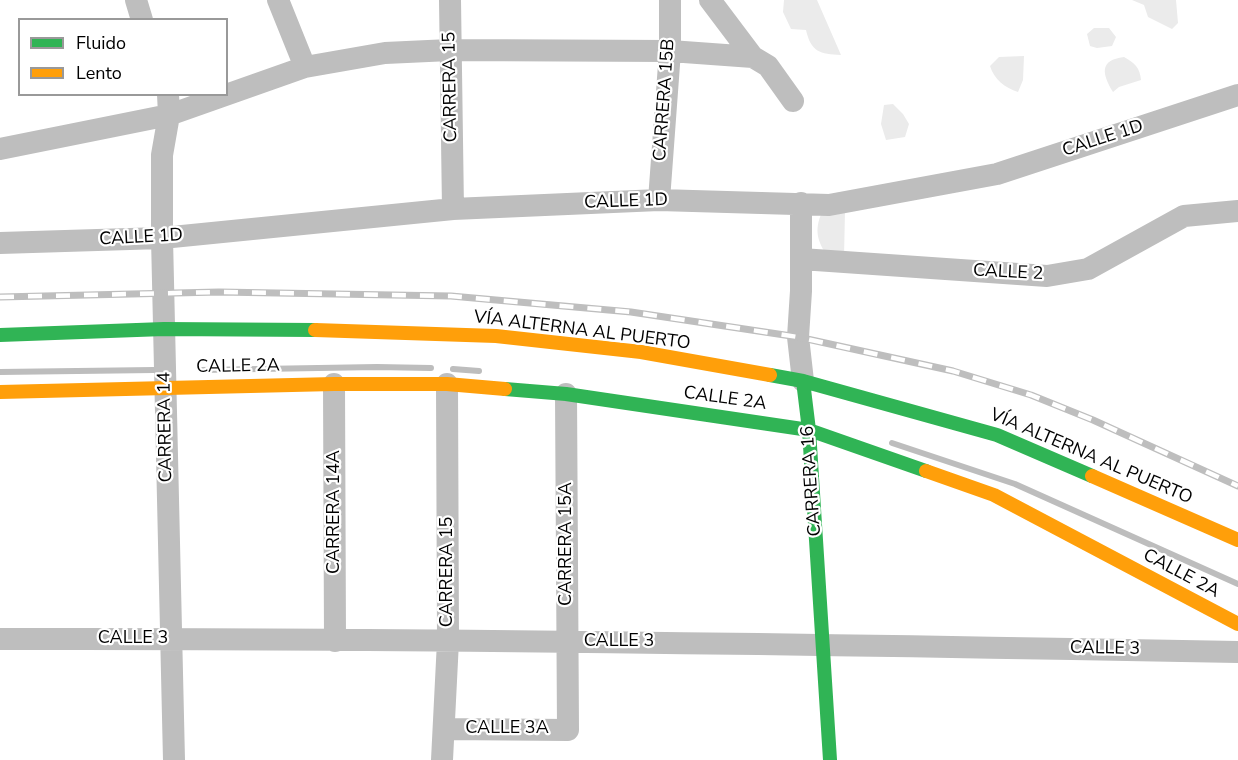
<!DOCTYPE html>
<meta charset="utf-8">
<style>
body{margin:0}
#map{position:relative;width:1238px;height:760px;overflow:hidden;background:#fff;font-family:"Nunito Sans",sans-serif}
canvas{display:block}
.legend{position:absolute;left:18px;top:18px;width:210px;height:78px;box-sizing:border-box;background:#fff;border:2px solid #999;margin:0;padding:8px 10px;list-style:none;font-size:18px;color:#000}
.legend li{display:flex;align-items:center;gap:12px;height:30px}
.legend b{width:30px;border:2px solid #999}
</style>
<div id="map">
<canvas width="1238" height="760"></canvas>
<ul class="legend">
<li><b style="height:8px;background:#30b455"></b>Fluido</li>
<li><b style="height:8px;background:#ff9f0a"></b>Lento</li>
</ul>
</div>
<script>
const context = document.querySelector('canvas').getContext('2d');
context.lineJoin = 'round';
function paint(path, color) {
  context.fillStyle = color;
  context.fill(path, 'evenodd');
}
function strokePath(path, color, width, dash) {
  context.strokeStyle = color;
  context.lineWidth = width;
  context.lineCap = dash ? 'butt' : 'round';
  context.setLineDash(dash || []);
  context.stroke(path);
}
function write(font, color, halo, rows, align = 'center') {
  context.font = font + ' "Nunito Sans",sans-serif';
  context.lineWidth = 4.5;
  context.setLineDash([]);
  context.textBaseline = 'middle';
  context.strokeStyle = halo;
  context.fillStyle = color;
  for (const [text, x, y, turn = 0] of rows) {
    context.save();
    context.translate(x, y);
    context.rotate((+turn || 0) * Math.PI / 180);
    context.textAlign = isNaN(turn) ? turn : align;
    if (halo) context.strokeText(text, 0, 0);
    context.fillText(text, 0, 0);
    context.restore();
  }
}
paint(new Path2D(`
 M784,0h33l24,55c-21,-1 -30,-3 -35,-25l-15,-1 -8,-17z
 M1132,0h44l2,23 -6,6 -24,-12 -4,-12z
 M1094,28h15l7,9 -4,9 -15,2 -7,-2 -3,-12z
 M1024,56l-1,24 -5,12c-13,-4 -24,-13 -28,-26l9,-9z
 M1124,57c11,6 16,11 17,23l-22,7 -6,5c-11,-18 -14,-32 11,-35z
 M893,104l10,10 6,10 -4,13 -19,3 -5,-16 3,-19z
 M845,211l-1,46h-16c-11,-16 -14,-27 -6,-45z`), '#ebebeb');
strokePath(new Path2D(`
 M453,369l26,2
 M201,370l176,-3 54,1
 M0,372l154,-2
 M892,443l123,41 223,100`), '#bdbdbd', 6);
strokePath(new Path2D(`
 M136,0l6,20
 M278,0l27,67
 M450,0l3,209
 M710,0l43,57
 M168,94l1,21 -7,40v83l12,522
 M0,149l169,-34 136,-48 80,-14 65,-3 220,1 83,6 15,9 25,35
 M659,200l11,-149v-51
 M801,203v88l-3,46 5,44
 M0,243l162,-5 291,-29 206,-9 170,5 168,-31 241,-79
 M801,259l246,17 41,-7 96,-53 54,-5
 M334,384l1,257
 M0,639c413,-1 825,5 1238,13
 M445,729l123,1 -2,-336
 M442,760l6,-119 -1,-257`), '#bebebe', 22);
strokePath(new Path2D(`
 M0,335l164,-6 151,1
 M770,375l33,6 194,54 95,41
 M803,381l6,49 21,330
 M505,389l61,5 243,36 117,41`), '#30b455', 14);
strokePath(new Path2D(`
 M315,330l181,6 145,16 129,23
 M0,392l334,-8h113l58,5
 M926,471l68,24 244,129
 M1092,476l146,64`), '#ff9f0a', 14);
const rail = new Path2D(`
 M0,297l219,-5 232,4 180,16 167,25 155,34 78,24 62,25 145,66`);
strokePath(rail, '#bebebe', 7);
strokePath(rail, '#fff', 4.5, [14]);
write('18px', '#000', '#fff', [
 ["CARRERA 15",451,87,-91],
 ["CARRERA 15B",665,100,-86],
 ["CALLE 1D",1103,139,-18],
 ["CALLE 1D",626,202,-2],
 ["CALLE 1D",141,238,-3],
 ["CALLE 2",1008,273,3],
 ["VÍA ALTERNA AL PUERTO",582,331,7],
 ["CALLE 2A",238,367,-1],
 ["CALLE 2A",725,399,8],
 ["CARRERA 14",166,427,-91],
 ["VÍA ALTERNA AL PUERTO",1091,457,23],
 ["CARRERA 16",812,481,-94],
 ["CARRERA 14A",335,512,-90],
 ["CARRERA 15A",567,544,-90],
 ["CARRERA 15",448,572,-90],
 ["CALLE 2A",1181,574,28],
 ["CALLE 3",133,639],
 ["CALLE 3",619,642],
 ["CALLE 3",1105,649,1],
 ["CALLE 3A",507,729]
]);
</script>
